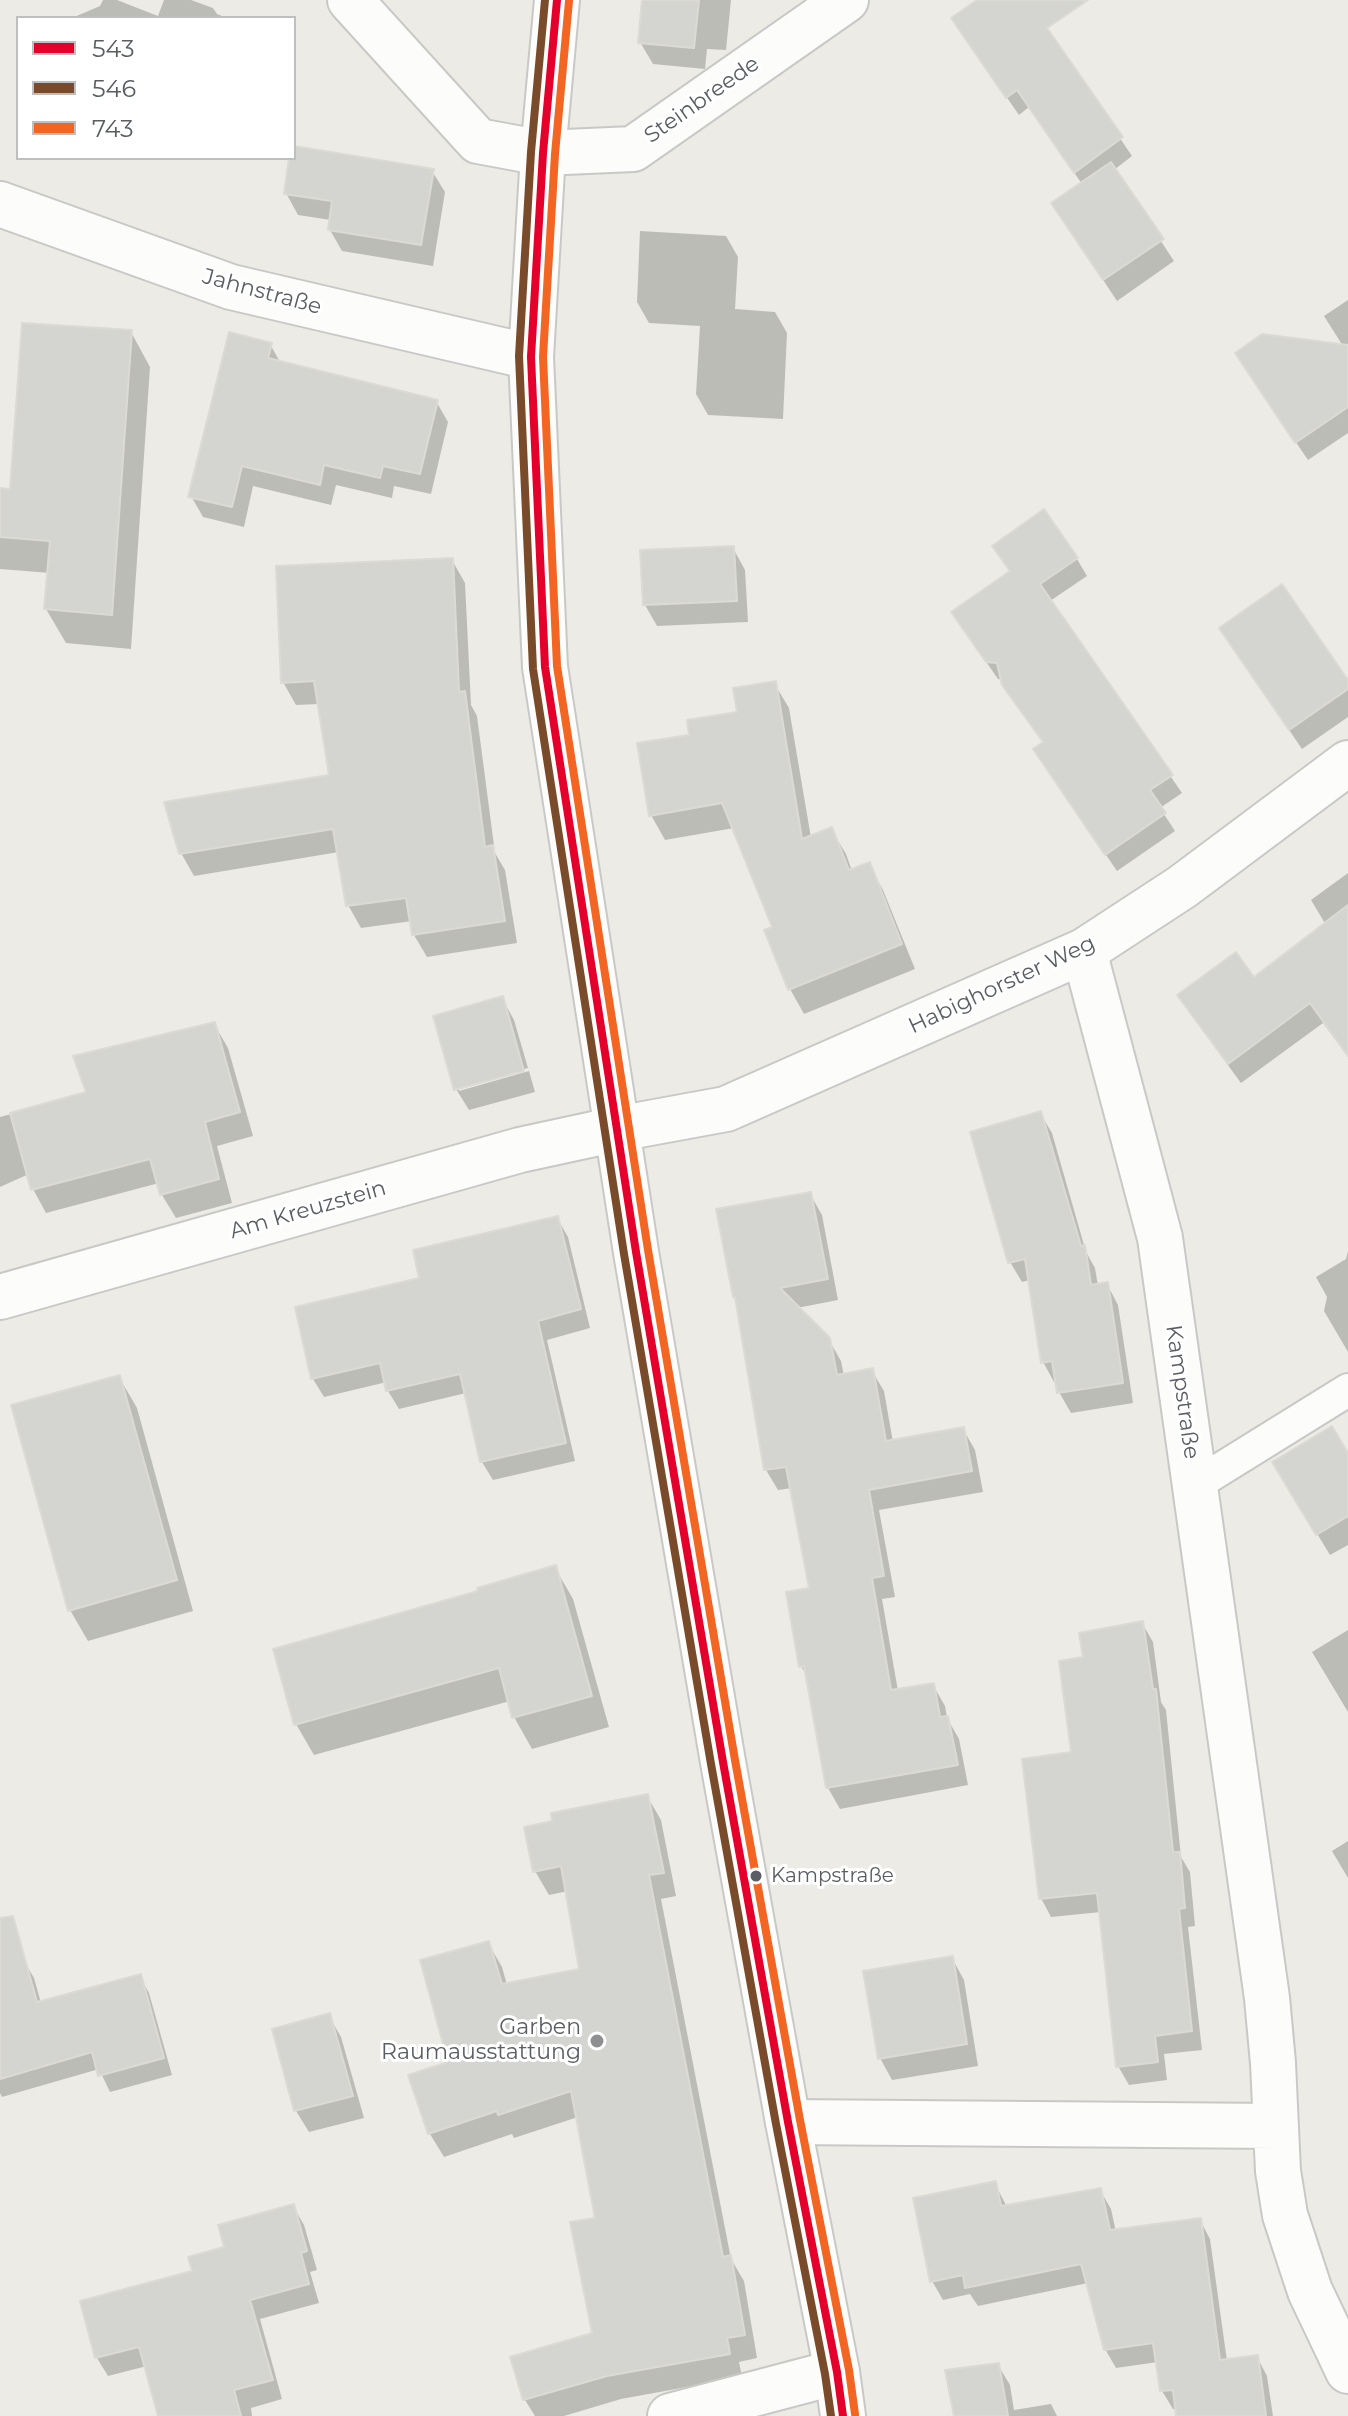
<!DOCTYPE html>
<meta charset="utf-8">
<style>
body{margin:0}
#map{position:relative;width:1348px;height:2416px;overflow:hidden;background:#ecebe5;font-family:Montserrat,sans-serif}
canvas{display:block}
.legend{position:absolute;left:16px;top:16px;width:280px;height:144px;box-sizing:border-box;background:#fff;border:2px solid #bdbfc1;margin:0;padding:10px 14px;list-style:none;font-size:24px;color:#5a5e64}
.legend li{display:flex;align-items:center;gap:16px;height:40px}
.legend b{width:40px;border:2px solid #bdbfc1}
</style>
<div id="map">
<canvas width="1348" height="2416"></canvas>
<ul class="legend">
<li><b style="height:10px;background:#e4002b"></b>543</li>
<li><b style="height:10px;background:#7a4b2a"></b>546</li>
<li><b style="height:10px;background:#f26522"></b>743</li>
</ul>
</div>
<script>
const context = document.querySelector('canvas').getContext('2d');
context.lineJoin = 'round';
function paint(path, color) {
  context.fillStyle = color;
  context.fill(path, 'evenodd');
}
function strokePath(path, color, width, dash) {
  context.strokeStyle = color;
  context.lineWidth = width;
  context.lineCap = dash ? 'butt' : 'round';
  context.setLineDash(dash || []);
  context.stroke(path);
}
function write(font, color, halo, rows, align = 'center') {
  context.font = font + ' Montserrat,sans-serif';
  context.lineWidth = 6;
  context.setLineDash([]);
  context.textBaseline = 'middle';
  context.strokeStyle = halo;
  context.fillStyle = color;
  for (const [text, x, y, turn = 0] of rows) {
    context.save();
    context.translate(x, y);
    context.rotate((+turn || 0) * Math.PI / 180);
    context.textAlign = isNaN(turn) ? turn : align;
    if (halo) context.strokeText(text, 0, 0);
    context.fillText(text, 0, 0);
    context.restore();
  }
}
paint(new Path2D(`
 M103,0h14l41,16 6,-16h27l22,8 4,6 10,4h-155l28,-12z
 M642,0h89l-5,50 -19,-1 -2,20 -52,-5 -13,-22z
 M980,0h46l106,156 -18,14 60,91 -57,40 -64,-97 29,-20 -53,-77 -10,8 -54,-78z
 M294,148l138,23 13,21 -12,74 -91,-15 -12,-21 1,-10 -33,-5 -12,-22 5,-35h3z
 M640,231l86,5 12,21 -3,52 40,3 12,21 -4,86 -75,-4 -12,-21 4,-68 -51,-3 -12,-21z
 M1348,300v133l-40,27 -60,-88 95,-26 -19,-30z
 M131,332l19,35 -19,282 -65,-6 -20,-34 4,-36 -50,-4v-79l12,1z
 M270,344l11,20 155,37 12,21 -17,72 -37,-8 -2,12 -56,-13 -5,20 -78,-19 -9,41 -41,-10 -12,-21z
 M994,546l83,13 10,17 -37,25 132,192 -22,15 15,23 -58,40 -71,-104 -2,-23 -29,-41 -12,-23 -5,-1 -34,-49 47,-57z
 M733,548l12,22 3,52 -91,4 -12,-21z
 M452,560l13,23 6,122 6,11 18,137 10,17 12,73 -90,14 -13,-22 -2,-14 -51,7 -13,-23 -9,-53 -145,24 -13,-23 150,-77 -12,-72 -23,1 -13,-23z
 M1221,629l127,55v33l-46,32z
 M774,683l15,25 22,130 20,-9 15,25 6,17 17,-6 14,25 32,79 -111,45 -14,-25 -16,-61 -40,-100 -69,12 -14,-25 41,-79 47,-23z
 M1348,873v184l-25,-34 -82,60 -49,-67 -12,-21 73,-15 73,-55 -15,-25z
 M502,998l12,22 14,48 -69,18v5l70,-20 6,21 -66,18 -13,-21z
 M214,1024l14,24 25,88 -36,10 15,57 -56,15 -14,-23 -3,-12 -113,30 -13,-24 -4,-15 -29,13v-70l89,-24z
 M1040,1113l12,20 34,119 9,16 3,18 9,-2 11,21 15,98 -62,10 -12,-21 -2,-10h-3l-11,-20 -13,-82 -8,2 -12,-20z
 M810,1194l12,21 16,85 -41,8 32,32 12,21 3,15 28,-5 12,20 9,51 70,-13 12,21 8,42 -104,18 16,87 -13,2 16,92 35,-6 12,21 2,12 12,21 9,46 -128,24 -12,-21 -19,-108 -8,-14 10,-77 -19,-101 -14,2 -12,-20 -29,-169 -2,-4z
 M557,1218l11,19 22,91 -43,12 28,121 -82,19 -11,-18 -16,-69 -67,16 -11,-18 -1,-9 -63,15 -11,-18 -16,-71 124,-28z
 M1348,1251v101l-24,-41 3,-14 -11,-20 30,-18z
 M119,1377l18,31 56,203 -105,30 -18,-31z
 M1348,1457v88l-18,10 -43,-71z
 M555,1568l18,31 36,128 -77,22 -18,-32 -4,-16 -196,54 -18,-31 184,-131z
 M1142,1623l11,19 8,60 5,8 15,147 9,15 5,54 -7,1 14,123 -38,4 3,26 -38,5 -11,-19 -17,-154 -50,5 -10,-19 32,-144 12,-95z
 M1348,1630v82l-36,-60z
 M647,1796l14,24 15,76 -15,3 70,360 13,22 13,77 -18,4 3,15 -121,22 -57,17h-29l-10,-16 -12,-41 81,-24 3,-115 -19,-103 -64,21 -2,-4 -68,23 -14,-23 -19,-58 40,-13 37,-120 14,24 5,18 75,-15 -14,-79 -19,4 -14,-24z
 M1348,1841v37l-16,-27z
 M952,1958l12,22 14,86 -86,14 -12,-22z
 M24,1961l10,17 7,25 99,-26 9,16 23,82 -62,17 -11,-23 -97,28 -2,-4v-125z
 M329,2016l12,21 23,81 -55,14 -13,-21 -22,-81z
 M995,2184l12,23 93,-17 11,19 5,23 84,-12 10,19 17,122 30,-4 10,19 6,40h-95l-1,-7h-4l-11,-18 -4,-29 -42,6 -11,-19 -17,-66 -110,23 -8,-12 -27,6 -11,-19z
 M293,2206l11,19 13,45 -7,2 9,31 -59,16 22,80 -31,9 1,8h-92l-13,-50 -39,10 -11,-18 -15,-56 112,-30 32,-23z
 M998,2365l12,20 4,25 37,-6 6,12h-101z`), '#0003');
const building = new Path2D(`
 M642,0h57l-5,48 -56,-5z
 M977,0h111l-41,28 76,109 -49,36 -57,-83 -11,8 -55,-80z
 M294,146l140,23 -13,76 -93,-15 4,-29 -48,-7 5,-36h5z
 M1111,162l53,77 -61,41 -52,-77z
 M22,323l110,7 -20,285 -68,-6 6,-68 -50,-4v-49l10,1z
 M229,332l43,11 -4,15 170,42 -18,74 -37,-8 -3,12 -56,-13 -4,20 -78,-19 -10,41 -44,-10z
 M1262,334l86,11v62l-53,36 -60,-90z
 M1044,509l34,49 -38,26 133,191 -23,15 16,23 -61,42 -72,-106 10,-7 -41,-57 -5,-22 -11,-1 -35,-50 59,-41 -18,-25z
 M734,546l3,55 -94,4 -3,-55z
 M453,558l6,134 6,-1 20,156 8,-2 12,76 -93,14 -6,-37 -60,8 -13,-77 -154,25 -15,-52 165,-27 -15,-94 -33,2 -5,-117z
 M1282,584l66,96v9l-59,41 -70,-102z
 M776,681l26,158 30,-12 17,43 21,-8 32,82 -114,46 -24,-60 8,-3 -50,-124 -73,13 -12,-73 52,-8 -2,-15 50,-8 -4,-24z
 M1348,905v151l-38,-53 -82,61 -51,-69 59,-43 18,25z
 M503,996l21,75 -70,19 -21,-74z
 M215,1022l25,90 -35,10 14,57 -59,16 -10,-36 -119,31 -21,-77 76,-21 -13,-36z
 M1041,1111l40,135 4,-1 6,40 17,-3 15,101 -66,10 -5,-32 -11,2 -16,-104 -17,4 -38,-131z
 M811,1192l17,87 -48,9 50,50 7,37 36,-7 13,73 78,-14 8,44 -103,19 15,86 -12,2 19,112 43,-7 6,34 8,-1 10,49 -132,23 -22,-122 -5,1 -13,-75 23,-4 -23,-121 -22,3 -29,-173h-2l-17,-88z
 M558,1216l23,93 -43,12 28,122 -86,19 -20,-88 -74,17 -6,-28 -69,16 -16,-72 124,-29 -6,-28z
 M120,1375l57,205 -109,31 -57,-206z
 M1332,1426l16,27v63l-32,19 -44,-73z
 M556,1565l36,131 -80,22 -13,-50 -205,57 -21,-76 205,-58 -1,-3z
 M1143,1621l10,68h3l17,163h7l5,56 -6,1 13,122 -37,5 3,26 -42,5 -19,-174 -58,6 -17,-140 49,-7 -12,-91 24,-4 -4,-24z
 M648,1794l16,79 -15,2 74,382 8,-2 14,80 -18,3 3,16 -123,22 -84,24 -13,-43 82,-24 -22,-111 25,-4 -24,-127 -73,24 -1,-4 -69,23 -20,-59 40,-13 -28,-102 69,-19 13,43 77,-15 -18,-103 -28,6 -9,-45 28,-6 -1,-8z
 M13,1916l24,86 104,-28 23,84 -66,18 -6,-24 -92,27v-161z
 M953,1956l14,88 -89,15 -15,-88z
 M330,2013l23,83 -59,15 -22,-82z
 M996,2181l5,25 100,-18 9,42 91,-12 19,142 38,-5 8,61h-90l-3,-26 -13,1 -7,-48 -49,7 -23,-86 -116,24 -2,-13 -33,7 -17,-84z
 M294,2204l13,47 -6,2 8,31 -59,16 23,80 -39,10 7,26h-83l-19,-69 -44,11 -15,-57 112,-30 -4,-14 36,-10 -6,-22z
 M999,2363l9,53h-54l-9,-46z`);
paint(building, '#d4d4d0');
strokePath(building, '#dcdad4', 2);
const service = new Path2D(`
 M1195,1485l153,-95`);
const minor = new Path2D(`
 M350,0l128,141 65,12 90,-4 213,-149
 M0,204l231,83 300,70
 M1084,951l76,287 107,760 6,65 5,108 7,44 25,76 38,80
 M0,1297l520,-147 97,-21
 M788,2122l488,4
 M670,2416l167,-44`);
const tertiary = new Path2D(`
 M557,0l-14,153 -12,204 14,310 91,585 87,510 65,360 49,250 6,44
 M617,1129l109,-20 358,-158 98,-64 166,-124`);
strokePath(service, '#c8c9c7', 36);
strokePath(minor, '#c8c9c7', 48);
strokePath(tertiary, '#c8c9c7', 48);
strokePath(service, '#fcfcfb', 32);
strokePath(minor, '#fcfcfb', 44);
strokePath(tertiary, '#fcfcfb', 44);
strokePath(new Path2D(`
 M557,0l-14,153 -12,204 14,310 91,585 87,510 65,360 49,250 6,44`), '#e4002b', 8);
strokePath(new Path2D(`
 M545,0l-14,152 -12,204 14,313 91,585 87,510 65,360 49,250 6,42`), '#7a4b2a', 8);
strokePath(new Path2D(`
 M569,1l-14,153 -12,203 14,309 91,584 87,510 65,360 49,250 6,44`), '#f26522', 8);
for (const [x, y, r, color] of [
 [756,1876,7,"#5a5e64"],
 [597,2041,8,"#8d8f91"]
]) {
  const dot = new Path2D();
  dot.arc(x, y, r, 0, 2 * Math.PI);
  context.fillStyle = color;
  context.fill(dot);
  strokePath(dot, '#fff', 3);
}
write('20px', '#5a5e64', '#fff', [
 ["Kampstraße",771,1876]
], 'left');
write('22px', '#5a5e64', '#fff', [
 ["Steinbreede",702,100,-35],
 ["Jahnstraße",262,292,15],
 ["Habighorster Weg",1002,985,-25],
 ["Am Kreuzstein",308,1210,-16],
 ["Kampstraße",1182,1392,82]
]);
write('22px', '#5a5e64', '#fff', [
 ["Garben",581,2028],
 ["Raumausstattung",581,2053]
], 'right');
</script>
